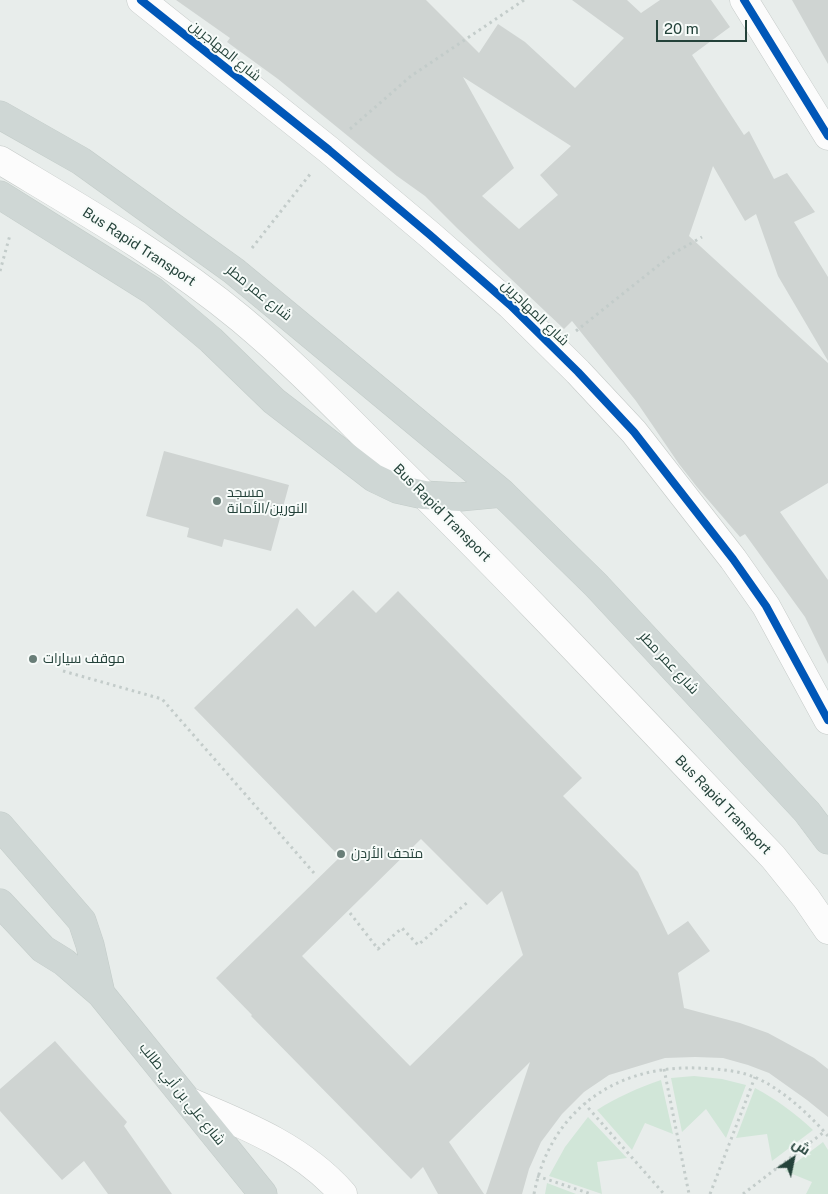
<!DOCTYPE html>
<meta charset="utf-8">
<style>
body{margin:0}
#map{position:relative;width:828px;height:1194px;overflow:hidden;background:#e8edeb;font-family:"Public Sans",Cairo,sans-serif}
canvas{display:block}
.north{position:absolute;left:768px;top:1134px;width:50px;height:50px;-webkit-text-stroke:4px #f7fbf9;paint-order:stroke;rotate:34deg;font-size:14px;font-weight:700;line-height:20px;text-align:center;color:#24423a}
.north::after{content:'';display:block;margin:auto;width:18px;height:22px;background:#24423a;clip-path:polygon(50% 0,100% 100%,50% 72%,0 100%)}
.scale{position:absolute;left:656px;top:20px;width:91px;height:22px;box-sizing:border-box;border:2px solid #24423a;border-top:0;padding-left:6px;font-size:15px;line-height:18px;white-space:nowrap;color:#24423a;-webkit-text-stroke:4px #f7fbf9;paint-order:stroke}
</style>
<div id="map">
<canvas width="828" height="1194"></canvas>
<div class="north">ش</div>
<div class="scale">20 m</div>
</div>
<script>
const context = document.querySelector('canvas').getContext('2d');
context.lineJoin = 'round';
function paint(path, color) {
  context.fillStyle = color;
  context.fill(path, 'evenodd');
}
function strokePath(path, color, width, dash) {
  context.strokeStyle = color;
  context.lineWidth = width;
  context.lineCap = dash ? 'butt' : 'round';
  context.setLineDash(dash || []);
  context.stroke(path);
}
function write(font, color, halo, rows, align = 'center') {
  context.font = font + ' "Public Sans",Cairo,sans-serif';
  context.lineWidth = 4;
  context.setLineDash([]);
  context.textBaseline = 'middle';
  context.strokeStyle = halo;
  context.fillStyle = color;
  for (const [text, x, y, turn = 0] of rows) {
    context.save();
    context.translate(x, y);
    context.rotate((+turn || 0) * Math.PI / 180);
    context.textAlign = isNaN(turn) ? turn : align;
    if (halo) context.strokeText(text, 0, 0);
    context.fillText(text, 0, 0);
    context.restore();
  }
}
paint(new Path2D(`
 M694,1076l28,3 24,6 -20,53 -20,-29 -24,23 -11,-54z
 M661,1080l12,54 -28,-11 -13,27 -35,-40c20,-13 41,-22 64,-30z
 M755,1088c22,12 40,25 58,42l-41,31 -5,-27 -31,4z
 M588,1117l39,41 -30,4 5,32 -53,-18 16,-29z
 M823,1142l5,8v44h-22l6,-12 -27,-11z
 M547,1183l29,11h-31z`), '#d1e6d8');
paint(new Path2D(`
 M176,0h250l53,53 19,-29 27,18 50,46 49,-50 -52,-38h55l14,13 19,-13h51l19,27 -38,28 52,80 5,-4 25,48 13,-6 28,39 -21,10 34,55v84l-50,-85 -22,-62 -11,7 -32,-55 -24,70 139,127v120l-48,29 48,68v84l-23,-47 -60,-83 -5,3 -43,-50 -18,-23 -43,-63 -64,-80 -8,8 -107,-101 -32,-32 -28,-20 -119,-97 -51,-37 3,-4zM463,77l108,69 -31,29 18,20 -39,34 -37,-33 32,-28z
 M792,0h36v64z
 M164,451l125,34 -18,66 -47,-12 -2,8 -35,-10 2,-9 -43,-12z
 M353,590l23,23 22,-22 184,187 -19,18 75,76 30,63 20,-14 22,30 -32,22 6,35 56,15 28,10 46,25 14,11v48l-21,-17 -38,-27 -21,-8 -25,-7 -28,-1 -30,1 -56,17 -25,17 -22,22 -21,28 -12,27 -7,25h-36l44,-132 -81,80 35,52h-46l-15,-27 -12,12 -160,-163 1,-1 -36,-37 124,-121 -146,-149 103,-100 18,19zM421,839l66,66 15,-14 21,64 -113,111 -108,-110z
 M55,1041l72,81 -3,4 48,68h-64l-24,-33 -22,19 -62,-69v-22z`), '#cfd4d2');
const minor = new Path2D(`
 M141,0l188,150 101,85 80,70 68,67 56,60 99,127 33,47 62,114
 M744,0l84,136
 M0,160c83,50 166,97 241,159 54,45 102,96 152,145 130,128 254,261 380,393l33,41 22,32
 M190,1102c55,23 113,46 153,92`);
const major = new Path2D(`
 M0,115l81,46 153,110 268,222 94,92 211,227 21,28
 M0,195l153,96 58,49 63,61 100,77 23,11 27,6 36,2 42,-4
 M0,826l82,95 8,24 11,49
 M0,903l43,46 21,13 37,32 162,200`);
strokePath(minor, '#c5cac8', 29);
strokePath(major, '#c3ccc9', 29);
strokePath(new Path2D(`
 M350,129l61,-53 113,-76
 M252,248l59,-75
 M0,271l10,-36
 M576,331l98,-78 28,-16
 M63,671l99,28 152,174
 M350,913l28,36 24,-21 16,17 51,-44
 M664,1069l25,125
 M584,1103l80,91
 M537,1176l54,18
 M534,1194c16,-83 81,-129 164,-126 19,1 39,2 56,9 27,11 55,37 74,59
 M710,1194l45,-117
 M743,1194l81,-62`), '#c3ccca', 3, [2.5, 4]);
strokePath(minor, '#fcfcfc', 28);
strokePath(major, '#cfd7d5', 28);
strokePath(new Path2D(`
 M141,0l188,150 101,85 80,70 68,67 56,60 99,127 33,47 62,114
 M744,0l84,136`), '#0057b8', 8);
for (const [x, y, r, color] of [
 [217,501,5,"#697e78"],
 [33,659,5,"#697e78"],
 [341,854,5,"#697e78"]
]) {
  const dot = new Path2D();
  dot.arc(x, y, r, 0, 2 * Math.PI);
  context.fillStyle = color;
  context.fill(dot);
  strokePath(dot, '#f7fbf9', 2);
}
write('14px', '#24423a', '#f7fbf9', [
 ["شارع المهاجرين",225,51,39],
 ["Bus Rapid Transport",139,247,33],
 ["شارع عمر مطر",259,293,39],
 ["شارع المهاجرين",535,313,44],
 ["Bus Rapid Transport",442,513,45],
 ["شارع عمر مطر",669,663,47],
 ["Bus Rapid Transport",723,805,46],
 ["شارع علي بن أبي طالب",182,1094,51]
]);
write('14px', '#24423a', '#f7fbf9', [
 ["مسجد",227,493],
 ["النورين/الأمانة",227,509],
 ["موقف سيارات",43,659],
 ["متحف الأردن",351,854]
], 'left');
</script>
